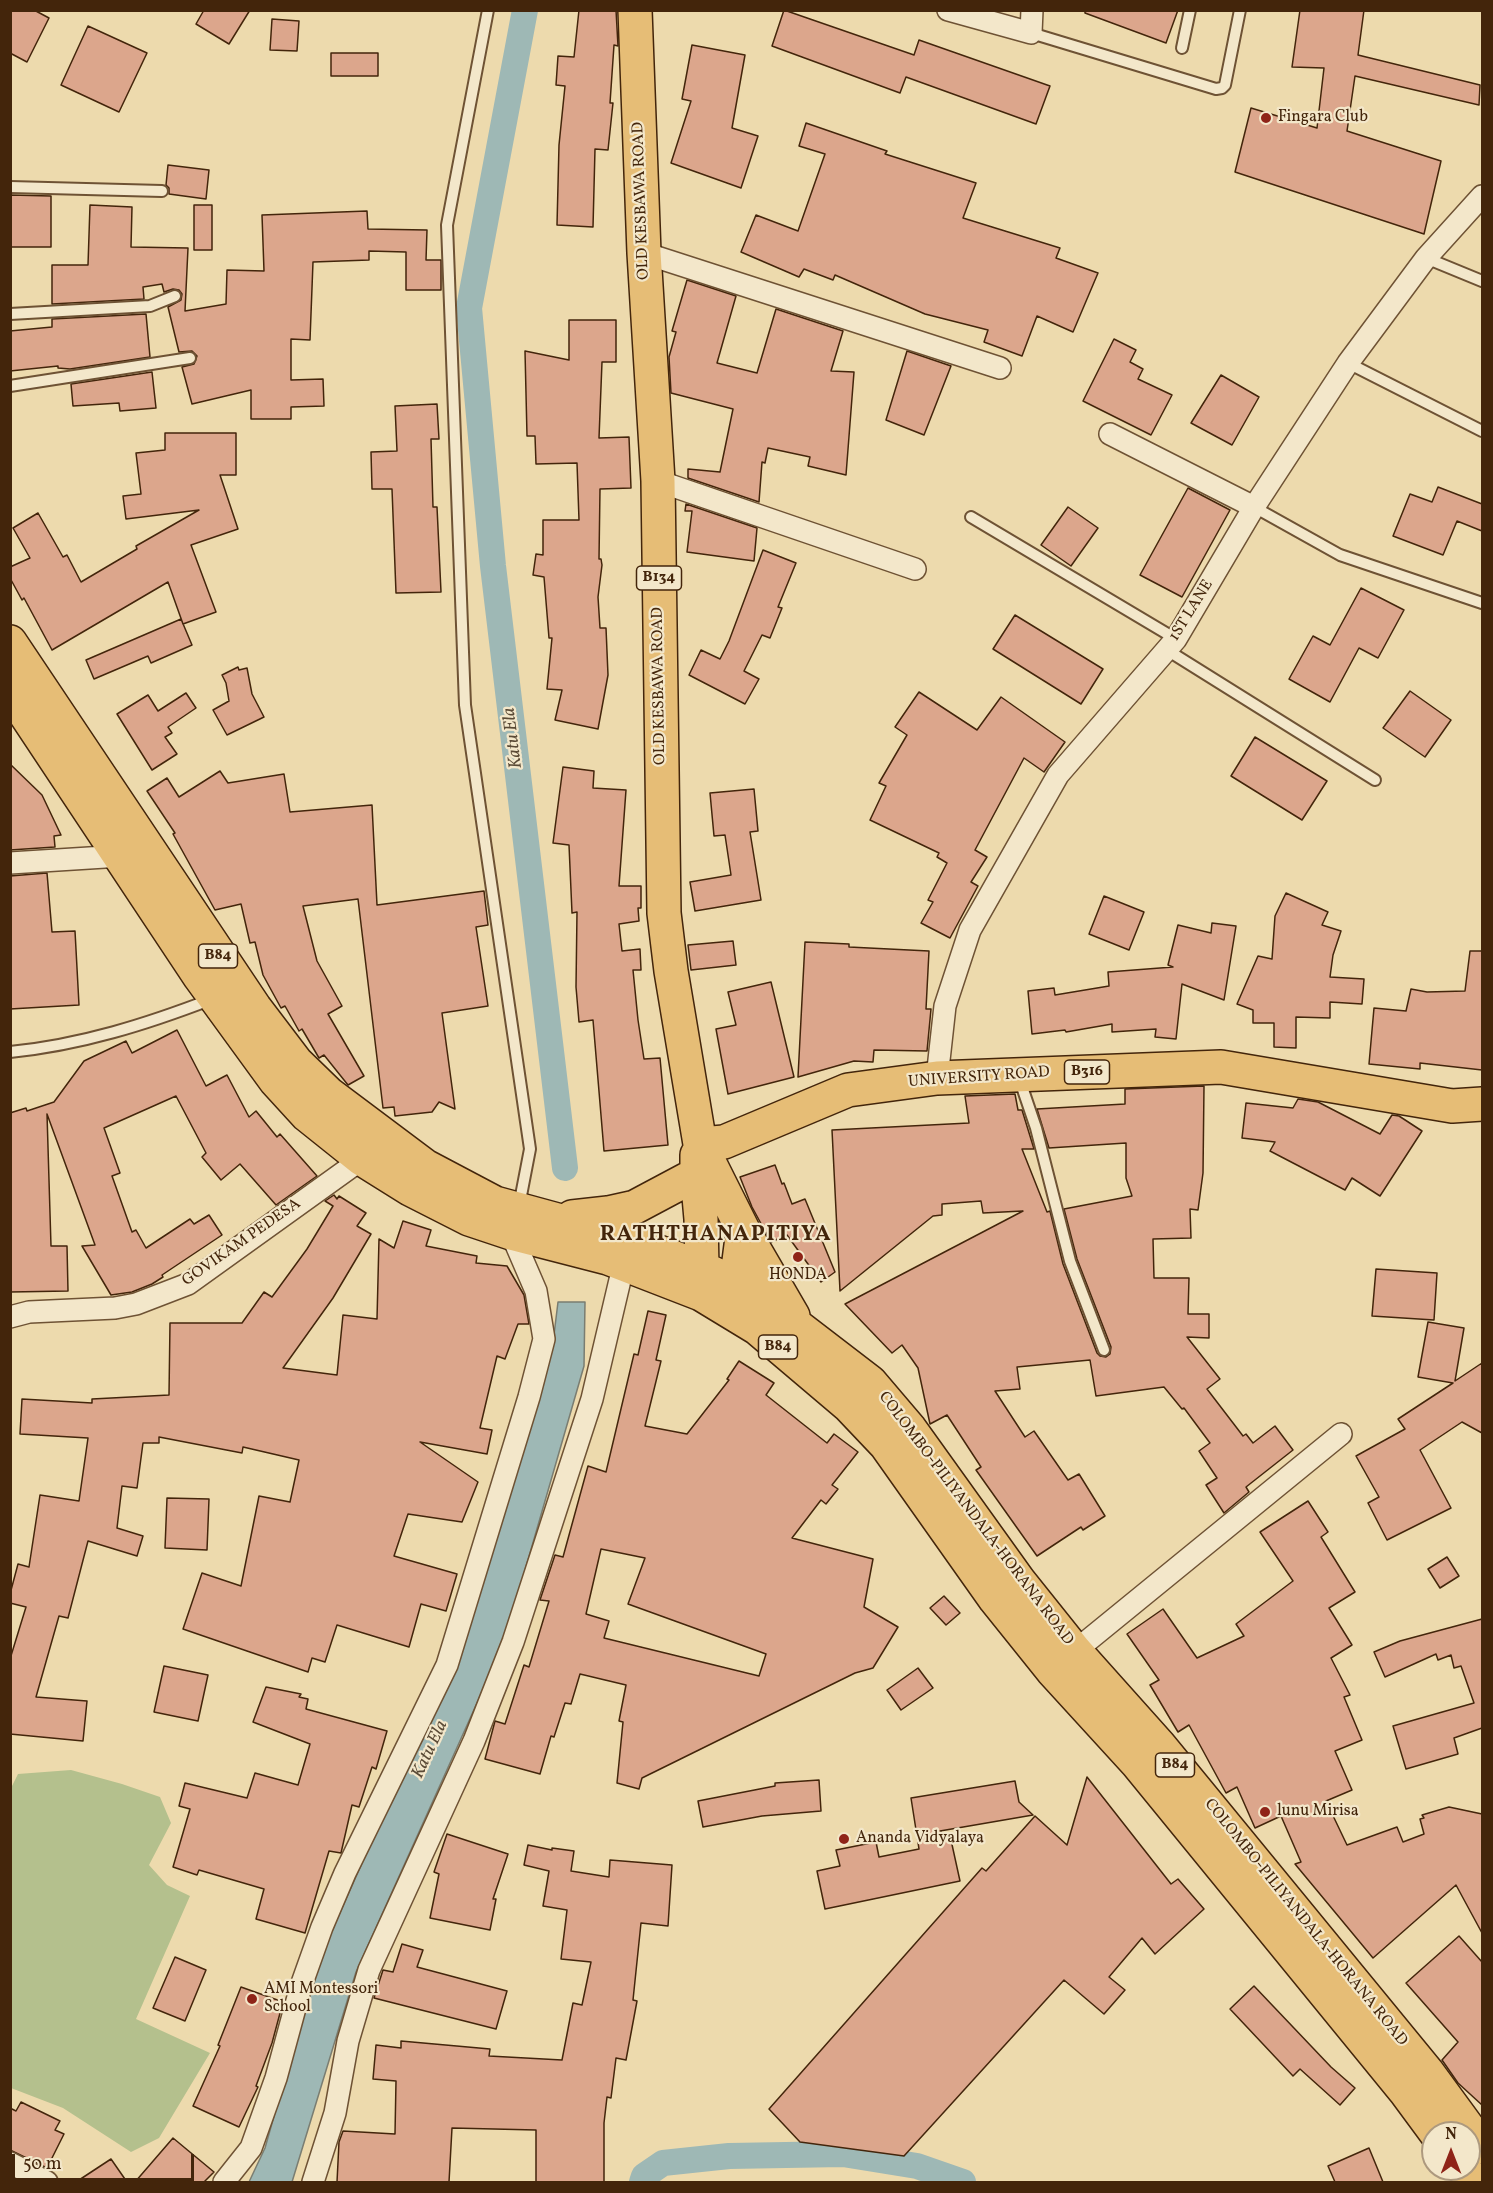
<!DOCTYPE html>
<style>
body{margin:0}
#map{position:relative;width:1493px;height:2193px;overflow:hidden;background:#eddaad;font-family:Vollkorn,serif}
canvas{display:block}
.frame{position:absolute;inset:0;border:12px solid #43250b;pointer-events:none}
.north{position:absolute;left:1421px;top:2121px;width:60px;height:60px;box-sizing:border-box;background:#f3e7ca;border:2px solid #ad997e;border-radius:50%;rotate:0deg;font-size:16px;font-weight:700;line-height:24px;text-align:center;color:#43250b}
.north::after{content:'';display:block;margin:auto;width:21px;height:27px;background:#8f2418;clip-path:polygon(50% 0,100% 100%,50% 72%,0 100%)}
.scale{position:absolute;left:12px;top:2154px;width:182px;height:27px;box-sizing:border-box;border:3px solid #43250b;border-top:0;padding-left:8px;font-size:18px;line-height:21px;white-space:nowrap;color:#43250b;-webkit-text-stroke:4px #f3e7ca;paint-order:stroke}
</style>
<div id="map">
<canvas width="1493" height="2193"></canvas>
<div class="frame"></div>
<div class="north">N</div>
<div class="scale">50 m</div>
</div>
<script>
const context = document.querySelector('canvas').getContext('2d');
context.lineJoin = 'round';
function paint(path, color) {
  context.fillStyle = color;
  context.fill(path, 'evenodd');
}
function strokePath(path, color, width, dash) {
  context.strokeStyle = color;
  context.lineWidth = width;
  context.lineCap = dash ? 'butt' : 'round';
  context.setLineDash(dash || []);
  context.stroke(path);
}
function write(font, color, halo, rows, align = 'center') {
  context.font = font + ' Vollkorn,serif';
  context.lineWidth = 4.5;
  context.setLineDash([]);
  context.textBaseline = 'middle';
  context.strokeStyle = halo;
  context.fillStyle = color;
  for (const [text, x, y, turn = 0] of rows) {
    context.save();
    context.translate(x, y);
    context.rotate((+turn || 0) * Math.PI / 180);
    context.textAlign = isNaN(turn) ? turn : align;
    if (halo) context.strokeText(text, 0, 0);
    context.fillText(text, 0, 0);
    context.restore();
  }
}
paint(new Path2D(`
 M71,1770l51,14 38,13 11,26 -22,42 18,20 23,11 -54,123 74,34 -51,85 -28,14 -68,-44 -52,-20v-300l7,-14z`), '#b4c08d');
const water = new Path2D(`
 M558,1302h27l-1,64 -80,277 -148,329 -64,210h-43l16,-34 52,-184 137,-307 99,-314z`);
paint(water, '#9eb8b5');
strokePath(water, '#7a7d71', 1.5);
strokePath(new Path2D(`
 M525,10l-56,298 24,258 72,602
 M642,2182l2,-6 19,-13 66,-7 114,-2 74,12 46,16`), '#9eb8b5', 26);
const building = new Path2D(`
 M10,10h24l15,8 -22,44 -17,-9z
 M204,10h46l-21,34 -33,-20z
 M579,10h37l2,36 -4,-1 -4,58h3l-5,47 -13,-1 -2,78 -36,-2 2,-80 6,-59 -9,-1 2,-29 16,1z
 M784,10l130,45 5,-15 131,46 -14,38 -130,-47 -6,16 -128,-47z
 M1085,10h93l-12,33 -81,-30z
 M1300,10h64l-6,45 122,30 -1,20 -124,-29 -8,55 94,30 -17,73 -189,-62 16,-64 66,20 7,-60 -32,-1z
 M272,19l27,2 -2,30 -27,-1z
 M88,26l59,27 -28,59 -58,-27z
 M692,45l53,10 -13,73 26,8 -17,52 -70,-25 20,-62 -9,-2z
 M331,53h47v23h-47z
 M806,123l81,28 -2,3 91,29 -13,35 97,30 -4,10 42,15 -25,59 -36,-16 -15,40 -38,-14 4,-12 -63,-16 -90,-39 -2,5 -29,-11 -5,8 -58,-25 15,-37 42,16 27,-77 -26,-8z
 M168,165l41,5 -3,29 -37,-5v-6l-3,-3z
 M10,195l41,1v51h-41z
 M90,205l42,2 -1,40 57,1 -3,63 41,-7 1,-34 37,1 -2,-56 105,-4 1,18 59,1 -1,30h15v30h-35v-38l-37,-1v9l-56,2 -3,78 -19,-1v41l32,-1 1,27 -33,1v12h-40v-29l-59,14 -10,-37 12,-3 3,-8 -5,-5 -13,1 -11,-45 13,-7 1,-6 -3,-4 -6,-1 -9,3 -2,-8 -19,3 1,12 -92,5v-39h36z
 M194,205h18v45h-18z
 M687,280l49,16 -19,67 40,10 19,-64 67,22 -12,40 23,1 -8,103 -38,-9 2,-9 -42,-9 -3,15 -3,-1 -3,40 -71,-24v-9l32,3 13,-63 -62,-16 -2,-36 7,-25 -4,-1z
 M146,314l4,43 -80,12 -12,-1v-2l-48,5v-40l42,-4v-8z
 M569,320h47v42h-14l-3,76 30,-1 2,51 -31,1 -1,70h2l1,6 -4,32 2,31h6l2,47 -10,54 -43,-9 7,-30 -15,-1 5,-51h-3l-5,-61 -11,-2 3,-21 7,1v-35h36l-2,-57 -41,1 -1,-28h-8l-2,-85 44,9z
 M1114,339l22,11 -6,12 13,7 -5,10 34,16 -21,40 -68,-34z
 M907,351l44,15 -27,69 -38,-15z
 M152,372l4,36 -36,3 -1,-8 -46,3 -2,-22z
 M1221,375l38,22 -27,48 -41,-22z
 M437,404l2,35h-8l2,68h4l4,85 -45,1 -4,-104h-20l-1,-37 26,-1 -2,-45z
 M165,433h71v42h-16l18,54 -47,16 25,67 -33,12 -15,-42 -116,68 -28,-52 -2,2 -12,-22v-11l20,-9 -17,-30 25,-15 25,44 4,-2 14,27 56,-33 -1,-3 63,-36 -73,9 -3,-23 18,-2 -5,-41 29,-3z
 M1438,487l44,17v27l-25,-10 -14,34 -50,-19 17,-42 22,8z
 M1188,488l42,22 -48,87 -42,-22z
 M686,504l71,24 -3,33 -67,-9 5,-41h-7z
 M1068,507l30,21 -27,38 -30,-21z
 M763,550l33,13 -18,44 4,1 -12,30 -8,-3 -18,36 15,8 -14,25 -56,-29 12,-25 19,9 9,-18z
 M1361,588l43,22 -26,48 -19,-10 -29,54 -41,-23 24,-43 17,9z
 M1015,615l88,54 -22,35 -88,-55z
 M181,619l11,26 -41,18 -3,-7 -54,23 -8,-19z
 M238,667l1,3 8,-2 5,26 12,23 -37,18 -14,-25 16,-9 -3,-18 -4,-8z
 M1410,691l41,29 -26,37 -42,-29z
 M919,692l58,38 24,-33 64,45 -21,30 -20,-14 -49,92 12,7 -16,25 7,4 -28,52 -29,-15 12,-21 -5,-2 19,-37 -10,-6 2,-4 -69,-33 16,-34 -7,-3 28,-48 -12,-8z
 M186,693l10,15 -28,19 4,6 -7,4 12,17 -25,16 -35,-56 31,-19 10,16z
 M1255,737l72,44 -25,39 -71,-44z
 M10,764l32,31 19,40 -7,1 1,11 -45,3z
 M563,767l31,4 -1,17 33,2 -7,96h22v22h-3l1,13 -20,3 3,27 18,-2 1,21h-8l5,50 6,39 16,-1 8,87 -64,6 -11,-131 -14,2 -3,-35 1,-75 -5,1 -3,-68 -16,-2z
 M220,771l8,12 56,-9 6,38 82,-7 5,100 107,-14 4,34 -12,2 12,79 -46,7 13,96 -16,-7 -7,10 -37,4 -1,-9 -11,1 -25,-209 -55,7 14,55 25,45 -14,8 36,62 -16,9 -24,-30 -5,3 -17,-29 -3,2 -14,-25 -4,2 -18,-33 -8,-33 -5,1 -9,-39 -26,6 -42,-76 2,-1 -28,-42 20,-13 12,19z
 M754,789l4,42 -8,1 11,68 -66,11 -5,-29 41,-7 -6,-40 -11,1 -4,-43z
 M47,873l5,59 23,-1 4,74 -69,4v-133z
 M1286,893l42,19 -6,13 19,6 -8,24 -3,22 34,2 -2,25 -32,-2v16l-34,-1v31l-22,-1v-24h-21v-13l-16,-6 21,-48 14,3 3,-43z
 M1104,896l40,16 -15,38 -40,-16z
 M1212,923l24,3 -12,74 -42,-16 -6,55 -21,-2 1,-8 -44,3v-8l-46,8 -1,-2 -33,4 -4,-43 26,-3 1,7 54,-9 -1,-14 65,-5 -5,-2 10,-40 33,8z
 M733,941l3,24 -45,5 -3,-25z
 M805,942l44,2v3l80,4 -3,58h5l-4,42 -53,-1 -1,12 -19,-1 -56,16z
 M1470,951h12v119l-62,-7v6l-51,-5 5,-56 32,3 5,-22 16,3 38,-1z
 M771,982l23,95 -66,17 -12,-65 20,-4 -8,-33z
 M177,1030l29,56 21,-11 22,42 7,-6 21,26 3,-3 37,42 -41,29 -36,-41 -19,16 -19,-23 4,-4 -30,-57 -72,32 16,45 -8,3 20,56 4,-2 10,18 44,-29 4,5 15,-9 13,20 -60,40 1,2 -11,7 -20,8 -21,3 -29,-49 13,-1 -48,-131 4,132h16l1,45 -58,1v-179l16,-5 1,3 27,-9 30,-41 42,-20 6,12z
 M1204,1086l-1,87 -5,37 -8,-1 1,29 -38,1 1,39h35l-1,36h21v24l-22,-1 33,42 -13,10 36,47 3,-2 7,9 22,-17 18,24 -47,37 3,5 -25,21 -18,-28 11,-7 -18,-27 11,-8 -26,-35 -2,1 -18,-22 -68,9 -6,-36 -73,7 3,22 -25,2 30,46 9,-6 34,49 11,-6 26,42 -22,14 -2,-3 -44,29 -61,-86 5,-3 -34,-52 -17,9 -12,-56 -16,-23 -10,8 -47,-49 178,-93 -40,2 -2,-12 -39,3v11l-9,1 -93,75 -8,-161 137,-7 -4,-27 50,-2 3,16h4l12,39h-12l25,63 3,-1 13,53 34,89 3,3 6,1 4,-3 1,-7 -34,-88 -13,-50 68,-13 -6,-18v-35l-77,5 -12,-39 88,-5v-15z
 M1298,1099l20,3 62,32 12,-19 7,1 23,15 -42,65 -28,-18 -7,12 -75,-39 5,-9 -33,-4 4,-35 47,5z
 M775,1165l7,19 2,-1 8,21 13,-5 30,73 -14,10 -34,-47 -16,7 -19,-35 -12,-30z
 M334,1195l3,4 2,-3 27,17 -9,13 14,8 -38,64 -50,70 54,7 6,-60 34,4 2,-80 15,9 9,-27 28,9 -5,16 51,10 -1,7 31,3 17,29 5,29h-11l-13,35 -8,-3 -17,72 12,2 -5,24 -67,-12 58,40 -16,40 -54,-8 -14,42 63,18 -11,37 -25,-7 -12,43 -72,-22 -12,37 -13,-4 -4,14 -125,-43 19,-56 39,13 18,-90 31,6 9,-42 -56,-13 -1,6 -83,-16v6h-16l-6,45 -15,-2 -5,42 26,8 -6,20 -49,-15 -20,77 -9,-2 -23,81 51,4 -4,40 -73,-7v-75l16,-52 -16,-4v-9l8,-30 11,3 11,-72 39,6 9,-63 -68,-4 2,-35 70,4v-4l77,-4 1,-72h72l22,-31 8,5 35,-48 26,-43 -8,-5z
 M1376,1269l61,4 -3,47 -62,-4z
 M648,1311l18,4 -10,45 5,1 -16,65 42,8 42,-54 -2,-1 12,-18 35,22 -8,12 61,48 7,-9 24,18 -26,33 6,4 -12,15 -5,-4 -29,38 81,21 -9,48 34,20 -25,41 -18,5 -213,105 -3,11 -22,-6 6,-61 -4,-1 7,-36 -46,-11 -9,30 -6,-1 -11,34 -3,-1 -11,38 -55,-15 10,-38 10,3 19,-59 5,2 20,-66 -9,-1 15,-45 8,2 25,-91 18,6 28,-118 4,1zM601,1549l44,9 -17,46 138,50 -7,22 -155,-38 5,-17 -23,-7z
 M1428,1322l36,6 -9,53 27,-18v70l-20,-11 -42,28 31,58 -64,32 -19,-37 11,-6 -23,-41 49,-27 -7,-10 55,-36 -35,-6z
 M167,1498l42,1 -2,51 -42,-2z
 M1308,1501l20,31 -7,5 34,55 -26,16 23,37 -21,13 19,37 -6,2 18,43 -27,11 17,39 -26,11 21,44 50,-18 6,15 21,-8 -4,-15 4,-1 -2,-3 27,-8 33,7v119l-26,-48 -83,73 -78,-94 6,-2 -20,-46 -26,12 -18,-41 -11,6 -37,-68 -11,7 -28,-47 9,-5 -32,-46 36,-25 34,49 47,-22 -8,-12 57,-43 -33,-49z
 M1447,1557l12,19 -19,12 -12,-19z
 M944,1596l16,17 -14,12 -16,-17z
 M1482,1619v109l-28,10 4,16 -52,15 -13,-43 81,-23 -13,-37 -7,2 -3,-13 -13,5 -2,-6 -51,23 -11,-25 26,-11z
 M164,1666l44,9 -10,46 -44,-9z
 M918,1668l15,20 -32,22 -14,-20z
 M266,1687l35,7 -2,3 9,2 -2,10 81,22 -11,38 -4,-2 -13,40 -7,-2 -11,48 -12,-2 -24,82 -49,-14 8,-30 -65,-19 -2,5 -24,-8 17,-58 -11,-3 6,-23 62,15 8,-25 43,12 12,-41 -57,-22z
 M1087,1777l84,107 7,-5 26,30 -49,45 -13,-16 -33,39 16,13 -21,24 -40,-34 -160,176 -104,-14 -31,-33 213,-241 4,3 49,-55 32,29z
 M819,1780l2,31 -59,5 -59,11 -5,-26 77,-15v-3z
 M1015,1781l4,21 14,13 -93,16 11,9 9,41 -135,28 -8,-38 23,-5 -4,-16 40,-8 3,15 40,-8 -8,-51z
 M447,1834l61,20 -15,45h3l-6,31 -60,-12 9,-44 -5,-2z
 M528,1845l24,5v-2l22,3 -3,20 38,6 1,-17 62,5 -4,61 -27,-3 -8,77 4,1 -11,59 -10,-2 -5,40 -4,-1 -3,26v59h-68v-52l-84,-2 -3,54h-112l2,-40 4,-11 52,3 1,-53 -23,-2 3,-34 25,3v-7l89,8 -1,7 73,4 11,-57 9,2 9,-43 -30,-3 6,-49 -24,-4 6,-35 -25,-6z
 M1459,1936l23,26v143l-24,-22 -16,-23 16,-18 -52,-59z
 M402,1944l21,6 -6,17 90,24 -11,38 -122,-31 9,-28 10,2z
 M175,1957l31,13 -21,51 -32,-13z
 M1254,1986l77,81 24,21 -15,17 -40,-36 -7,7 -63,-67z
 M241,1987l42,15 -11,41 -16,43 2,1 -19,40 -46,-21 27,-60 -2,-1z
 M21,2102l39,19 -5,9 9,4 -17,34 -37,-18v-42l6,3z
 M173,2138l41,34 -10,10h-69z
 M1369,2148l14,34h-48l-7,-16z
 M111,2159l16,23h-51z`);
paint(building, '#dca68c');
strokePath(building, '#43250b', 1.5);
const lane = new Path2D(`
 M488,10l-41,215 18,480 65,444 -11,57
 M1031,33l185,56 6,-1 3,-3 15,-75
 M1182,48l8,-38
 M10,187l152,4
 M1426,258l56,23
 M10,314l140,-8 25,-10
 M1348,363l134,68
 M10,386l180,-28
 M1254,507l86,48 142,48
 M971,517l205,122
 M1167,650l208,130
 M10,1052c71,-7 137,-28 202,-53
 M1019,1078l17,50 34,133 34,89`);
const street = new Path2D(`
 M948,10l83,23 1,-23
 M644,253l356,115
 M1110,434l144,73
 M658,481l257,88
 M10,863l111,-7
 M937,1078l8,-72 25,-76 88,-155 118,-136 78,-132 94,-144 78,-105 56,-62
 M10,1317l19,-5 86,-4 21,-4 52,-20 174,-125 6,-8
 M1075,1651l266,-217
 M10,2163l37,19
 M224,2182l27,-34 25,-70 25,-92 21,-59 23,-54 102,-208 82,-268 15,-58 -8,-48 -25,-58
 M313,2182l22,-69 13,-72 21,-71 105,-229 39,-99 79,-243 32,-136`);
const primary = new Path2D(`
 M635,10l9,243 14,228 6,432 7,58 29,173 43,86 -7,54
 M10,642l245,366 41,54 33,32 96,72 70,37 121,33 86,32 34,16 35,22 99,76 40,47 109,152 56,70 84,94 269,328 54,74
 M10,691l190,286 75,103 32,35 55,44 48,30 59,30 42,14 97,25 93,36 56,34 92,78 37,39 109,154 57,71 85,93 268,328 31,42
 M700,1144l24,-2 124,-52 89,-12 284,-11 231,39 30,-2
 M697,1155v19l4,45 1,49
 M572,1217l36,-4 27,-6 62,-33
 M743,1230l50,86
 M1464,2169l10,13`);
strokePath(lane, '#6e5234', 14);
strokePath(street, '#6e5234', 24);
strokePath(primary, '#43250b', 36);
strokePath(lane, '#f3e7ca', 10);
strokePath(street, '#f3e7ca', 21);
strokePath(primary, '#e6bd76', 33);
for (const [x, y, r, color] of [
 [1266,118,6,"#8f2418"],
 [798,1257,6,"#8f2418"],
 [1265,1812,6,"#8f2418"],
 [844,1839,6,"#8f2418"],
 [252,1999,6,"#8f2418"]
]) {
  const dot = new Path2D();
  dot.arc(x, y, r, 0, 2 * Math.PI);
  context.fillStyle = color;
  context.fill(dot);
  strokePath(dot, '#f3e7ca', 2);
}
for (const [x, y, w] of [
 [659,578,45],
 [218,956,39],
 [1087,1072,45],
 [778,1347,39],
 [1175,1765,39]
]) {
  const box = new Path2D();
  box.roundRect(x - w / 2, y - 12, w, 24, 4.5);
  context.fillStyle = '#f3e7ca';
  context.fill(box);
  strokePath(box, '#43250b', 1.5);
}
write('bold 15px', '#43250b', null, [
 ["B134",659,578],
 ["B84",218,956],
 ["B316",1087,1072],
 ["B84",778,1347],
 ["B84",1175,1765]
]);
write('16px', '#43250b', '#f3e7ca', [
 ["Fingara Club",1278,118],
 ["HONDA",798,1276,"center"],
 ["lunu Mirisa",1277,1812],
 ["Ananda Vidyalaya",856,1839],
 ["AMI Montessori",264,1990],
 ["School",264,2008]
], 'left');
write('16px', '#43250b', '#f3e7ca', [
 ["OLD KESBAWA ROAD",642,201,-92],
 ["1ST LANE",1192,611,-58],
 ["OLD KESBAWA ROAD",660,686,-91],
 ["UNIVERSITY ROAD",979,1078,-4],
 ["GOVIKAM PEDESA",242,1243,-35],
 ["COLOMBO-PILIYANDALA-HORANA ROAD",975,1519,53],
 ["COLOMBO-PILIYANDALA-HORANA ROAD",1305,1923,51]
]);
write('italic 18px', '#5a4a36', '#f3e7ca', [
 ["Katu Ela",514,738,-97],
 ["Katu Ela",431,1750,-65]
]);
context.letterSpacing = '1.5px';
write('bold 22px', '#43250b', '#f3e7ca', [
 ["RATHTHANAPITIYA",716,1236]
]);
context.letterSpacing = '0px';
</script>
